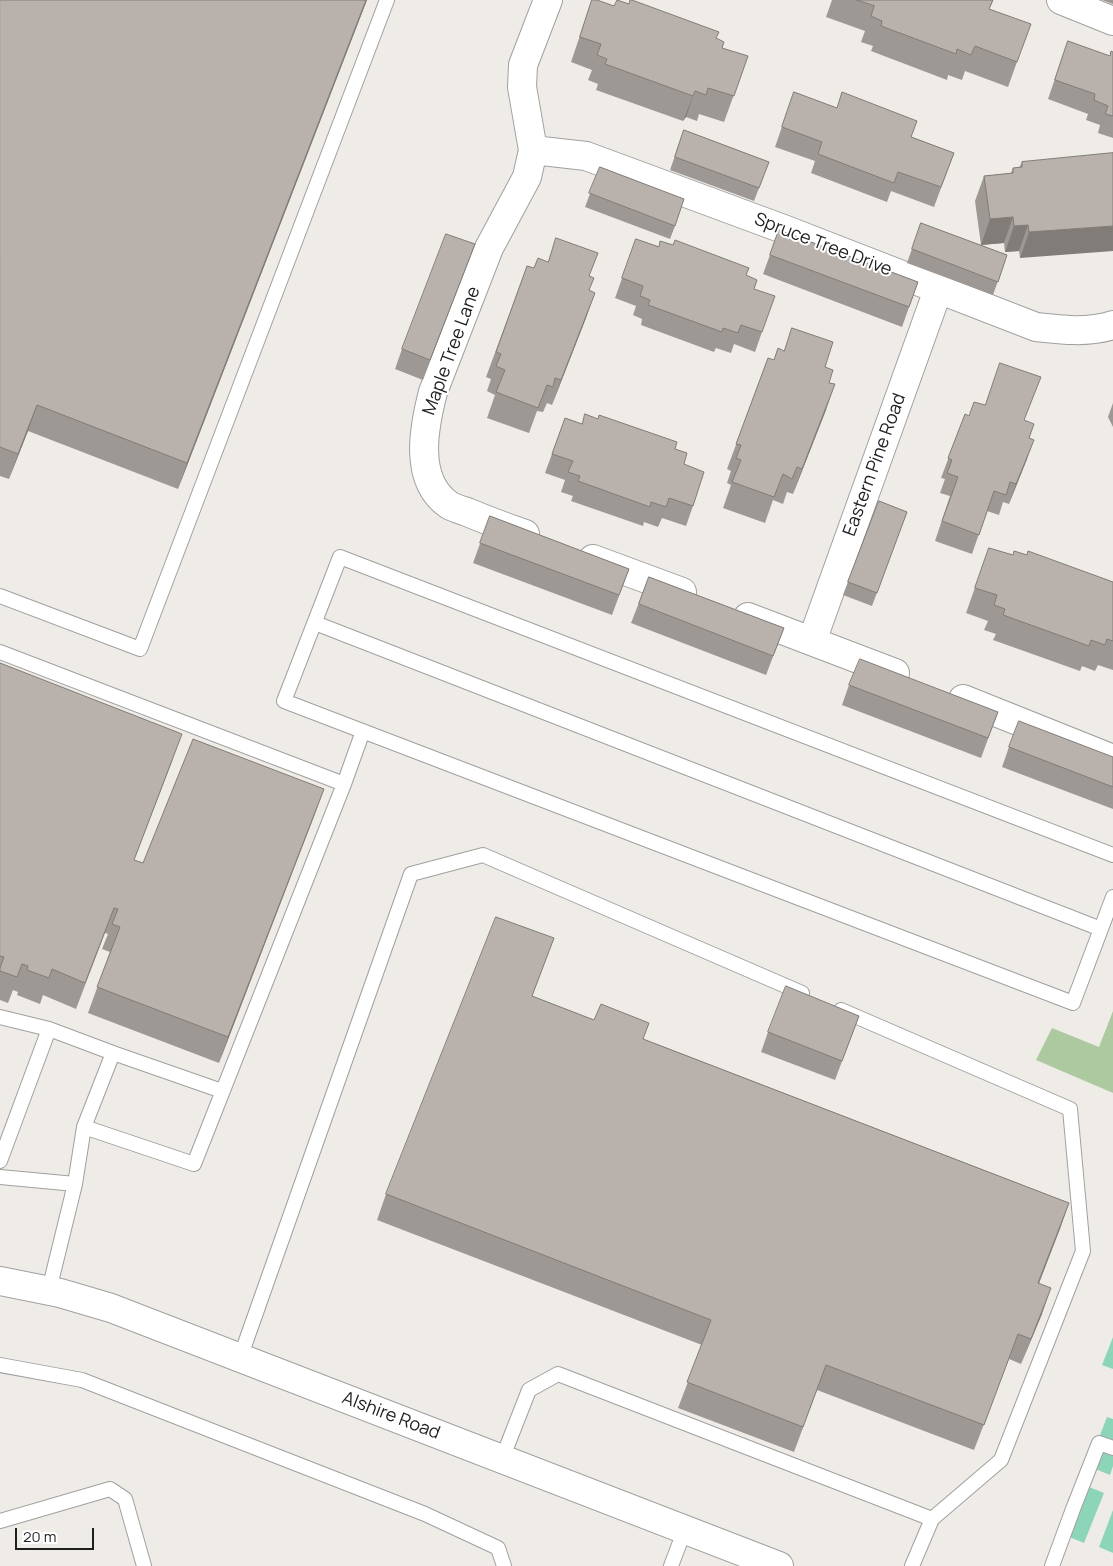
<!DOCTYPE html>
<style>
body{margin:0}
#map{position:relative;width:1113px;height:1566px;overflow:hidden;background:#efece7;font-family:Manrope,sans-serif}
canvas{display:block}
.scale{position:absolute;left:15px;top:1528px;width:79px;height:22px;box-sizing:border-box;border:2px solid #1f1f1f;border-top:0;padding-left:6px;font-size:15px;line-height:18px;white-space:nowrap;color:#1f1f1f;-webkit-text-stroke:4px #fff;paint-order:stroke}
</style>
<div id="map">
<canvas width="1113" height="1566"></canvas>
<div class="scale">20 m</div>
</div>
<script>
const context = document.querySelector('canvas').getContext('2d');
context.lineJoin = 'round';
function paint(path, color) {
  context.fillStyle = color;
  context.fill(path, 'evenodd');
}
function strokePath(path, color, width, dash) {
  context.strokeStyle = color;
  context.lineWidth = width;
  context.lineCap = dash ? 'butt' : 'round';
  context.setLineDash(dash || []);
  context.stroke(path);
}
function write(font, color, halo, rows, align = 'center') {
  context.font = font + ' Manrope,sans-serif';
  context.lineWidth = 4;
  context.setLineDash([]);
  context.textBaseline = 'middle';
  context.strokeStyle = halo;
  context.fillStyle = color;
  for (const [text, x, y, turn = 0] of rows) {
    context.save();
    context.translate(x, y);
    context.rotate((+turn || 0) * Math.PI / 180);
    context.textAlign = isNaN(turn) ? turn : align;
    if (halo) context.strokeText(text, 0, 0);
    context.fillText(text, 0, 0);
    context.restore();
  }
}
paint(new Path2D(`
 M1113,1011v82l-77,-33 16,-32 47,19z`), '#acc9a0');
paint(new Path2D(`
 M1113,1337v32l-11,-4z
 M1107,1417l6,2v47l-3,9 -22,-9z
 M1082,1484l22,9 -20,50 -22,-9z
 M1113,1510v43l-14,-6z`), '#8dd5b9');
const service = new Path2D(`
 M0,596l140,53 247,-649
 M315,623l786,306
 M0,652l344,132 -150,380 -110,-37
 M344,784l19,-53
 M1113,855l-773,-298 -56,144 789,302 40,-106
 M841,1010l229,99 13,142 -82,209 -69,59 -20,47
 M0,1017l49,12 64,24 109,38
 M0,1161l49,-132
 M0,1177l75,7
 M49,1290l26,-106 9,-57 29,-74
 M240,1358l171,-484 72,-19 319,138
 M0,1365l82,15 343,134 73,34 6,18
 M502,1459l27,-69 29,-16 374,145
 M0,1521l110,-32 15,10 19,67
 M671,1566l14,-37
 M1052,1566l21,-57 26,-66 14,5`);
const minor = new Path2D(`
 M1061,0l52,21
 M533,150l53,6 200,74 250,97c26,3 52,6 77,-2
 M525,534c-20,-7 -39,-14 -58,-22 -6,-2 -13,-4 -18,-7 -36,-25 -25,-78 -16,-113l56,-144 38,-71 6,-27 -11,-63 1,-22 25,-65
 M593,559l89,33
 M748,617l147,56
 M812,641l126,-351
 M963,699l150,60`);
const tertiary = new Path2D(`
 M0,1281l60,12 51,15 668,258`);
strokePath(service, '#a0a0a0', 16);
strokePath(minor, '#a0a0a0', 30);
strokePath(tertiary, '#a0a0a0', 30);
strokePath(service, '#fff', 14);
strokePath(minor, '#fff', 28);
strokePath(tertiary, '#fff', 28);
paint(new Path2D(`
 M0,0h367l-189,489 -150,-58 -19,48 -9,-3z
 M592,0l22,6 102,32 6,10 26,8 -24,66 -25,-8 -2,7 -11,-4 -3,4 -87,-31 2,-6 -10,-4 4,-10 -21,-8z
 M832,0h161l-4,9 28,53 -9,25 -43,-16 -3,9 -14,-5 -1,5 -76,-29 2,-5 -12,-4 4,-11 -39,-14z
 M1102,0h11v4z
 M1068,41l41,15 4,-4v86l-15,-5 2,-8 -14,-5 2,-6 -40,-15z
 M794,92l160,61 -20,54 -43,-16 -4,11 -76,-29 4,-12 -40,-14z
 M684,130l85,32 -15,39 -84,-31z
 M1113,153l-93,105 -1,-7 -14,1 -1,-9 -23,2 -6,-44 9,-25 27,-3 2,-5h6l3,-6z
 M600,167l75,59 -5,13 -85,-32z
 M921,223l86,32 -14,40 -86,-32z
 M779,230l139,52 -16,45 -139,-53z
 M636,239l110,36 8,14 8,43 -7,20 -21,-8 -3,9 -15,-5 -2,4 -73,-27 1,-6 -9,-4 3,-9 -21,-8z
 M467,264l-44,116 -28,-11 7,-20z
 M527,266l7,2 55,8v14l-3,28 -34,87 -5,-2 -4,9 -6,-1 -8,22 -42,-15 8,-23 -8,-4 4,-12 -5,-2z
 M768,358l6,2 51,7 4,16 -3,27 -33,84 -6,-2 -4,12 -10,-4 -8,23 -42,-15 8,-23 -4,-2 4,-12 -4,-2z
 M1113,403v24l-5,-10z
 M965,414l4,2 55,4 5,18 -2,21 -18,45 -6,-2 -4,13 -12,-4 -15,43 -37,-13 15,-45 -10,-3 5,-14 -4,-1z
 M565,418l17,6 93,25 9,15 9,42 -7,20 -24,-8 -4,9 -14,-5 -1,4 -72,-25 2,-5 -12,-4 4,-12 -20,-7z
 M879,501l28,11 -35,94 -29,-11z
 M490,516l139,53 -17,46 -139,-52z
 M989,548l23,7h15l86,27v88l-15,-5 -3,6 -13,-5 -2,5 -87,-31 3,-6 -12,-4 4,-9 -22,-8z
 M649,577l135,51 -18,47 -135,-52z
 M0,663l173,96 -39,101 9,3 181,-74 -105,274 -131,-50 22,-61 -8,-3 6,-15 -3,-1 -29,76 -33,-14 -3,9 -23,-9 1,-3 -5,-2 -5,13 -8,-3z
 M849,685l149,27 -17,46 -139,-53z
 M1009,747l104,10v52l-111,-42z
 M554,938l-22,58 537,207 -30,80 3,31 -21,50 -12,-5 -35,91 -157,-60 -23,62 -116,-44 24,-63 -325,-125 9,-26z
 M859,1016l-24,64 -74,-28 7,-20z`), '#9e9894');
paint(new Path2D(`
 M366,0h1l-189,489 9,-26z
 M695,91l-9,26 -3,4z
 M1013,217l-9,26 -23,2 9,-26z
 M1028,225l-9,26 -14,1 9,-26z
 M1113,226v25l-93,7 9,-26z
 M595,293l-9,25 -34,87 9,-25z
 M835,384l-9,26 -33,84 9,-25z
 M37,405l-9,26 -19,48 9,-25z
 M1034,440l-7,19 -18,45 7,-20z
 M324,789l-9,25 -96,249 9,-26z
 M1069,1203l-9,26 -31,80 9,-26z
 M1051,1288l-9,26 -21,50 10,-25z`), '#817c78');
const building = new Path2D(`
 M0,0h366l-179,463 -150,-58 -19,49 -18,-7z
 M592,0h5l17,6 3,-6 12,4 1,-4h2l87,32 -3,6 8,4 -2,6 26,8 -14,40 -26,-8 -2,7 -11,-4 -2,5 -88,-32 2,-5 -10,-4 4,-11 -21,-7z
 M857,0h136l-4,9 42,15 -14,38 -42,-16 -4,9 -14,-6 -1,5 -75,-28 1,-5 -11,-5 3,-10z
 M1068,41l42,15 1,-5 2,1v64l-8,-2 3,-8 -14,-6 1,-6 -40,-14z
 M794,92l43,16 5,-16 75,29 -6,16 43,16 -13,34 -43,-15 -4,11 -76,-29 4,-12 -40,-15z
 M684,130l85,32 -10,26 -84,-31z
 M1113,153v73l-84,6 -1,-7 -14,1 -1,-9 -23,2 -6,-43 29,-3v-5l9,-1v-5z
 M600,167l84,32 -9,27 -86,-33z
 M921,223l86,32 -9,27 -86,-33z
 M779,230l139,52 -9,25 -139,-52z
 M446,234l29,10 -45,116 -28,-11z
 M556,238l42,15 -9,23 5,2 -5,12 6,3 -34,87 -6,-2 -2,9 -6,-2 -9,23 -42,-16 9,-22 -9,-4 5,-12 -5,-2 31,-86 7,2 4,-10 10,4z
 M636,239l23,8 1,-6 13,4 2,-5 74,28 -3,7 11,5 -3,9 21,7 -13,36 -21,-7 -3,8 -15,-5 -1,4 -74,-27 2,-5 -10,-4 3,-10 -21,-8z
 M792,328l41,14 -8,25 8,3 -4,13 6,1 -33,85 -5,-2 -5,12 -9,-5 -9,23 -42,-15 9,-22 -5,-2 5,-13 -5,-1 32,-86 6,2 4,-12 6,3z
 M1000,363l41,14 -17,43 10,4 -5,14 5,2 -18,44 -6,-2 -4,13 -12,-4 -15,44 -37,-14 16,-44 -11,-4 5,-13 -4,-2 17,-44 4,2 5,-14 11,3z
 M585,414l13,5 1,-4 78,27 -2,7 12,4 -3,11 20,8 -11,34 -24,-8 -3,9 -15,-5 -1,5 -72,-26 2,-5 -12,-4 5,-11 -21,-7 13,-36 17,6z
 M879,501l28,11 -30,81 -29,-11z
 M490,516l139,53 -10,26 -139,-52z
 M989,548l24,7 1,-4 13,4 1,-4 85,31v59l-6,-2 -2,6 -14,-5 -2,6 -86,-31 2,-6 -11,-4 3,-10 -22,-7z
 M649,577l135,51 -11,28 -134,-52z
 M860,659l138,53 -10,26 -139,-53z
 M0,663l182,71 -48,126 9,3 50,-124 131,50 -96,248 -131,-50 23,-60 -8,-3 6,-15 -4,-1 -29,75 -33,-14 -3,9 -22,-8 1,-4 -6,-2 -5,13 -17,-6v-3l4,-11 -4,-1z
 M1019,721l94,36v30l-104,-40z
 M496,917l58,21 -22,58 62,24 7,-16 48,19 -6,16 426,164 -31,80 13,5 -20,51 -13,-5 -34,91 -158,-60 -23,62 -116,-45 24,-62 -325,-126z
 M786,986l73,30 -17,45 -74,-29z`);
paint(building, '#b8b1ac');
strokePath(building, '#817c78', 1);
write('18px', '#1f1f1f', '#fff', [
 ["Spruce Tree Drive",823,245,21],
 ["Maple Tree Lane",452,351,-70],
 ["Eastern Pine Road",875,465,-70],
 ["Alshire Road",391,1416,21]
]);
</script>
